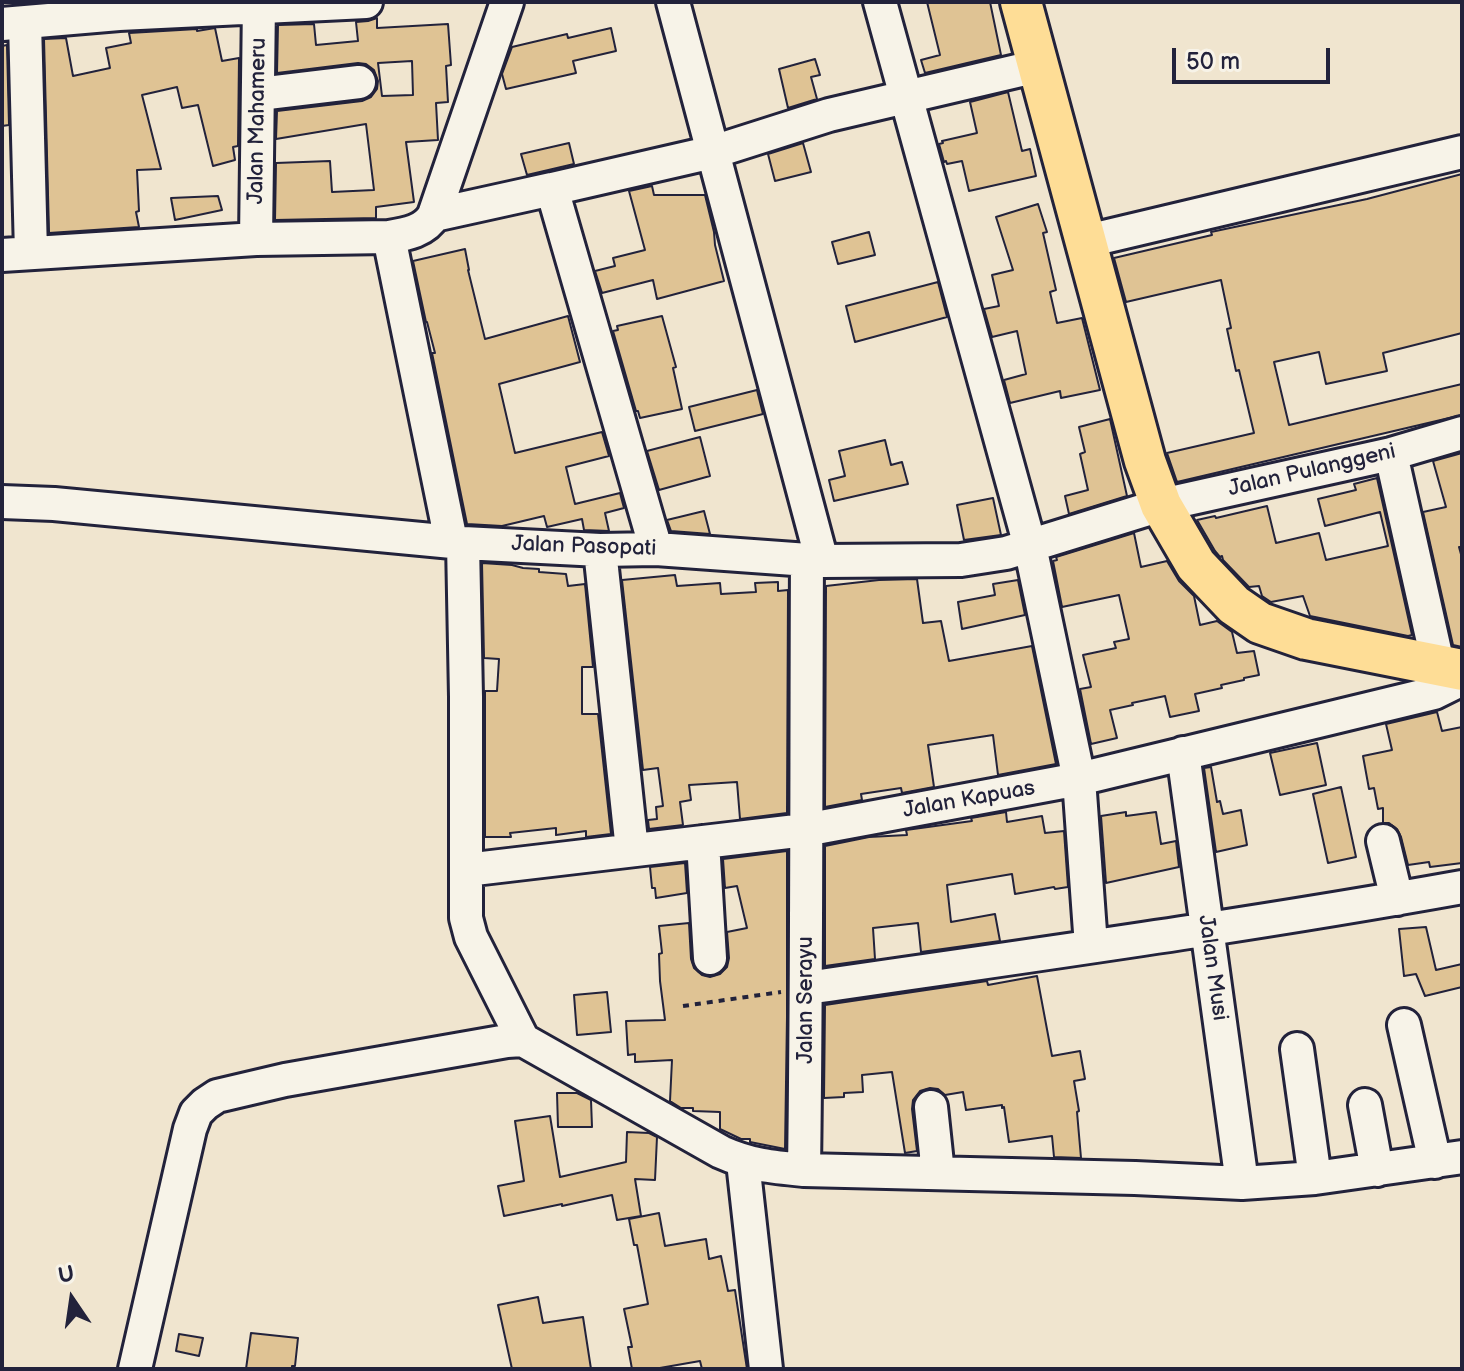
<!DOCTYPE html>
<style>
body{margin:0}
#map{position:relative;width:1464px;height:1371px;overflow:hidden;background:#f0e5cf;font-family:"Balsamiq Sans",sans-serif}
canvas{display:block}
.frame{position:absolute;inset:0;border:4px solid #22223b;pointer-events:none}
.north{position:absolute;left:32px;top:1259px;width:80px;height:80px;-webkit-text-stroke:6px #f7f3e8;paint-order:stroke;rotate:347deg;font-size:22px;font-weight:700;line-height:32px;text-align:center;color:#22223b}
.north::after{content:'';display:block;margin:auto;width:28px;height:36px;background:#22223b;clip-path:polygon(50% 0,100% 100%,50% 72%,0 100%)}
.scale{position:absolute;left:1172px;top:48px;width:158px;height:36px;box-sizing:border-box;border:4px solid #22223b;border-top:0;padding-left:10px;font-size:24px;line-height:28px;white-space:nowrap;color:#22223b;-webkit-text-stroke:6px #f7f3e8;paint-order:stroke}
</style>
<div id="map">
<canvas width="1464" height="1371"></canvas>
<div class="frame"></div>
<div class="north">U</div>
<div class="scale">50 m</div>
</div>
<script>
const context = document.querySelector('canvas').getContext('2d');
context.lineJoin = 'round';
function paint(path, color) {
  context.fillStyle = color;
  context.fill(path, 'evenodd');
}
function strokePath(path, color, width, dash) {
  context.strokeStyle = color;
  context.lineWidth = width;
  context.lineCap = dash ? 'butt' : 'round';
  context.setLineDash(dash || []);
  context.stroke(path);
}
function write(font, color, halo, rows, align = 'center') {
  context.font = font + ' "Balsamiq Sans",sans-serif';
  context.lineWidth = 7;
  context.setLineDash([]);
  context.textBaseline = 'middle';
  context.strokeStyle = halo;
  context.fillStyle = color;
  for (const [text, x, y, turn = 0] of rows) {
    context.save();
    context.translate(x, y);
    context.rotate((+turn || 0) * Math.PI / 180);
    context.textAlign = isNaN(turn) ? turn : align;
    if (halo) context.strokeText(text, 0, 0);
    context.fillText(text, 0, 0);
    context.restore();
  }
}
const building = new Path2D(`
 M927,2h63l11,53 -76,18 -4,-13 19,-5z
 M377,18v10l71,-4 3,41 -5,1 2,36 -12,1 2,37 -32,2 8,60 -38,5v11l-101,2 1,-57 54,-2 2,31 42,-2 -8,-66 -90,15 1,-28 85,-10 9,-4 6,-8 1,-8 -4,-11 -8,-6 -8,-1 -81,10 1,-48 36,-1 2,21 42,-4 -2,-19 12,-1zM412,61l1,34 -31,1 -4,-33z
 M215,28l7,33 17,-3 -1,88 -5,1 2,13 -22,6 -15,-61 -16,3 -5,-21 -35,8 19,74 -24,1 2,41 -3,1 3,15 -90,6 -5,-194 22,-1 7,38 37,-8 -4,-20 25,-5 -2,-10 68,-4v2z
 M611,28l5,23 -43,10 3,12 -70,16 -4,-15 10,-27 55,-13 1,4z
 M7,45l2,80 -7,1v-80z
 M815,59l5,16 -9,2 6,22 -29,9 -9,-39z
 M1008,92l14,59 8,-2 6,27 -67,15 -7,-30 -15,3 -1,-3 -2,1 -5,-18 4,-1 -1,-2 35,-8 -7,-31z
 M569,143l5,21 -47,11 -6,-21z
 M803,143l8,29 -36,9 -7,-27z
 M1462,174v159l-79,20 4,18 -61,13 -7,-32 -45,10 15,63 173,-41v31l-285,67 -10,-29 87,-20 -15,-63 -3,1 -9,-42 4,-1 -10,-48 -95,22 -12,-44 98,-23 -1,-3 156,-33z
 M652,186l2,9h51l9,37 1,13 9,36 -67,18 -4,-19 -51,13 -7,-22 20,-5 -2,-8 32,-8 -16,-59z
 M218,196l4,14 -47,10 -4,-22z
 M1038,204l9,28 -4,1 13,57 -6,2 7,31 25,-5 18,72 -39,8 -1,-7 -50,12 -6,-23 22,-6 -9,-43 -25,6 -8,-28 15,-3 -7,-31 21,-5 -17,-53z
 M869,232l6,23 -37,9 -6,-22z
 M465,249l4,21h-1l17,69 83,-23 12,46 -81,22 16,69 87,-21 7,24 -43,11 9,37 45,-11 4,15 -19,5 4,18 -25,-1 -2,-11 -35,8 -3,-11 -42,10 -35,-2 -35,-171h3l-8,-31h-1l-13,-61z
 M938,282l9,35 -92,25 -9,-36z
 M662,316l14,51 -3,1 9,41 -42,9 -2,-7h-2l-23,-80 5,-1 -1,-4z
 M757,390l6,24 -68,17 -6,-24z
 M1110,419l17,77 -58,18 -4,-18 23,-6 -8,-36 5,-2 -6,-25z
 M700,437l10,39 -51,14 -12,-39z
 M885,440l6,25 11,-3 6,22 -74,17 -5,-21 16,-4 -6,-25z
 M1462,453v94h-3l3,11v89l-9,-2 -30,-133 23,-5 -13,-46z
 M1377,478l35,157 -4,1 -98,-20 -7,-20 -32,6 -9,-6 -3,-10 -10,1 -26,-27 -1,-4 -2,1 -5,-6 -18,-31 18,-4 1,2 51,-12 9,37 43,-10 7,27 62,-14 -8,-34 -55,14 -7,-27 38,-9 -2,-6z
 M993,498l8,37 -37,5 -7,-35z
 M704,511l6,23 -39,-3 -4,-11z
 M1134,533l7,34 26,-6 12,20 15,15 6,29 17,-4 15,11 5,21 17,-2 5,24 -15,3v2l-23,5 1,3 -27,6 4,17 -29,6 -5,-21 -33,7 1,2 -23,5 7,28 -26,6 -11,-55 11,-2 -8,-32 33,-7 -2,-6 15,-3 -10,-44 -57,12 -9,-46 4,-1 -1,-3z
 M482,563l30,2 11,3 16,1v3l27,2 2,12 17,-2 8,83h-11v47h16l13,120 -25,3v-6l-30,4v-7l-46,5 1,4h-26v-146h12l2,-32 -15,-1z
 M675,575l2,11 43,-3 1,11 35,-2 -1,-9 23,-1v9l10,-1 -1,223 -47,6 -3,-37 -48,3 2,15 -11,2 3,23 -34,4 -1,-9 9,-1 -1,-12 7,-1 -5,-38 -15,2 -21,-190z
 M917,579l6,44 18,-2 8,40 83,-15 24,118 -58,11 -5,-40 -65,10 6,42 -32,6 -1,-5 -40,6 1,6 -37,7 1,-221 53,-6z
 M1018,580l7,35 -63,14 -4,-27 37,-7 -2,-11z
 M1437,712l5,19 20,-4v136l-32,4 -1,-5 -21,3 -7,-28 -4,-8 -8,-6h-6v-15l-5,1 -4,-21 -5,1 -6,-33 29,-6 -6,-26z
 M1317,743l9,42 -46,10 -10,-42z
 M1211,767l6,35 3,-1 3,13 18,-4 6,35 -31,7 -12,-84z
 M1341,787l15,70 -28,6 -15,-69z
 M1006,812l1,10 35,-6 3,17 19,-2 4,56 -13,2 -1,-2 -39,7 -3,-20 -65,11 4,37 44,-8 5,27 -79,11 -3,-29 -45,5 2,31 -50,7v-120l44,-9 38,-2 -1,-5 66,-9 -1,-3z
 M1126,812v4l30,-4 5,32 15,-3 3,26 -73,16 -5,-67z
 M787,851v166l-2,132 -35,-7v-3h-9l-21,-10v-17l-27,-1v-3h-12l-11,-7 2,-41 -37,2v-8l-7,1 -2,-34 39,-1 -5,-39 -1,-27 3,-1 -3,-27 30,-3 2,36 3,9 8,7 8,2 10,-3 7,-7 2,-9 -2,-26 20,-4 -10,-42 -12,2 -2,-29z
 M685,863l2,30 -31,5 -1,-10h-3l-2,-21z
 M1426,927l10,43 26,-6v23l-37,9 -9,-22 -12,2 -5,-47z
 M1037,976l15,80 28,-5 5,28 -11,2 5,30 -2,1 4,46 -27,-1 -2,-21 -43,6 -5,-35 -2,1v-3l-36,5 -3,-18 -18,3 -7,-6 -8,-1 -10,3 -7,9 -1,9 5,42 -12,2 -13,-81 -30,3 1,17 -19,1v4l-20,1 1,-93 162,-24 1,4z
 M607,992l4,40 -34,3 -3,-40z
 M557,1093h20l14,7 1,27h-34z
 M550,1116l10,61 66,-15 1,-30 22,1 8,4 -2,43 -20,-1 6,37 -24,4 -5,-25 -50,11v-2l-58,12 -6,-30 26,-5 -9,-60z
 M659,1213l6,33 41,-7 3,20 12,-3 7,35 7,-1 12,79h-45l-2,-8 -46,8h-22l-4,-22h4l-8,-38 24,-5 -11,-59h-3l-5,-26z
 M538,1297l5,26 40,-6 8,52h-79l-14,-64z
 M251,1333l47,5 -3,28h-3v3h-46z
 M179,1334l24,4 -4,18 -23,-5z`);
paint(building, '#dfc394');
strokePath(building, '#22223b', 2);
const minor = new Path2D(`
 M673,2l149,559
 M880,2l150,544 49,233 12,167
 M25,22l6,231
 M2,24l117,-10 247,-12
 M259,94l100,-12
 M434,215l118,-26
 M389,237l62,304
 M256,239l3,-237
 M1087,241l375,-89
 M2,255l254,-16 133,-2c18,-3 36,-6 45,-22l73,-213
 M1391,454l47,210
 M2,502l52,2 409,39 137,7 56,-1 166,12 139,-1 45,-7 155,-48 230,-51 71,-21
 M463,543l3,154v221l5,19 52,103
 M656,549l-104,-360 161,-37 116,-37 209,-49
 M600,550l32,300
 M1183,753l59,430
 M1383,841l14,58
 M703,842l7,116
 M466,870l339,-40 274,-51 355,-86 28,-14
 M807,988c219,-32 438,-62 655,-101
 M1404,1025l31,137
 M1297,1049l18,129
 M1365,1105l12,65
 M931,1107l7,66
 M743,1162l23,207
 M804,1170c3,-204 2,-407 3,-611
 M135,1369l55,-240 6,-16 9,-9 12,-8 68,-16 222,-39 16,-1 198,112c29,13 51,15 83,18l331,8 107,5 73,-5 147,-21`);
const major = new Path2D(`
 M1021,2l124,459 16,44 35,60 38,40 26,18 46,16 156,31`);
strokePath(minor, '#22223b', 38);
strokePath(major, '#22223b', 46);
strokePath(new Path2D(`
 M683,1006l98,-14`), '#22223b', 4, [6, 6]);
strokePath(minor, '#f7f3e8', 32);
strokePath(major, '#fedd96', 40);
write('22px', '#22223b', '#f7f3e8', [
 ["Jalan Mahameru",258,121,-89],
 ["Jalan Pulanggeni",1312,471,-13],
 ["Jalan Pasopati",584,547,2],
 ["Jalan Kapuas",969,800,-10],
 ["Jalan Musi",1212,968,82],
 ["Jalan Serayu",806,1000,-90]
]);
</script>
